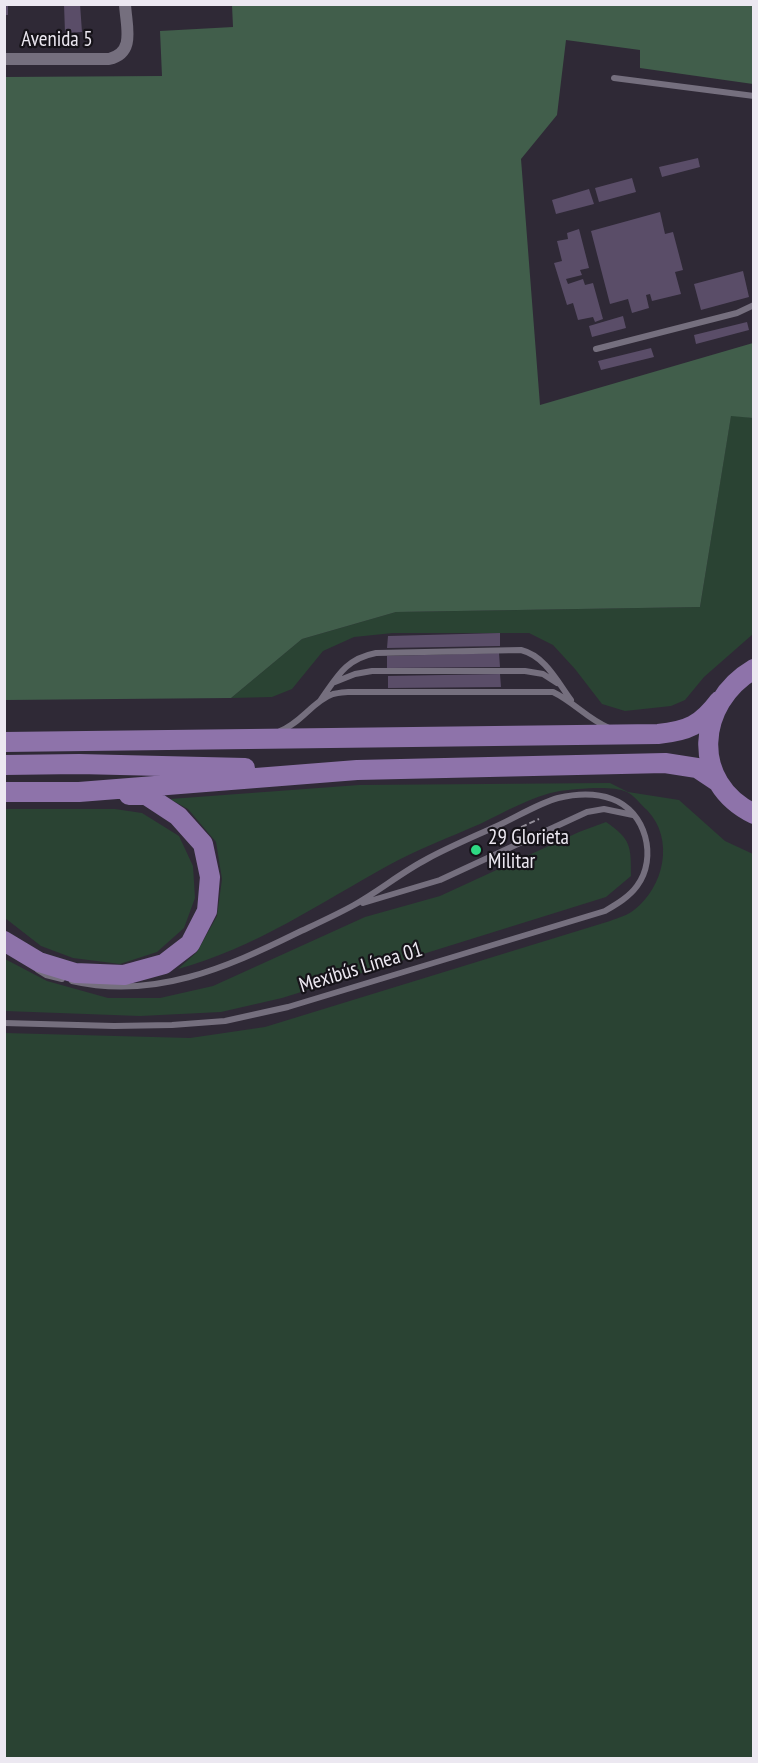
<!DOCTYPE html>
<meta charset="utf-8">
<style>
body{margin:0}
#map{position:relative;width:758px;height:1763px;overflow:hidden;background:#2f2936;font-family:"PT Sans Narrow",sans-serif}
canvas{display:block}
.frame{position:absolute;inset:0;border:6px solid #ece8f1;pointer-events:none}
</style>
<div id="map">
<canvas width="758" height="1763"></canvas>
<div class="frame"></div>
</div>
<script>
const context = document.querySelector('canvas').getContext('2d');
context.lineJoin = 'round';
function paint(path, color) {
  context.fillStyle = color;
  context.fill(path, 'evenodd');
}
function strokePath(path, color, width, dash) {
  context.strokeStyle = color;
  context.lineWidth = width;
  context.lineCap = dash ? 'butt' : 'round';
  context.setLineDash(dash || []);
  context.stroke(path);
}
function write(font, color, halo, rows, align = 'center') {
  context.font = font + ' "PT Sans Narrow",sans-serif';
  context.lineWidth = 4.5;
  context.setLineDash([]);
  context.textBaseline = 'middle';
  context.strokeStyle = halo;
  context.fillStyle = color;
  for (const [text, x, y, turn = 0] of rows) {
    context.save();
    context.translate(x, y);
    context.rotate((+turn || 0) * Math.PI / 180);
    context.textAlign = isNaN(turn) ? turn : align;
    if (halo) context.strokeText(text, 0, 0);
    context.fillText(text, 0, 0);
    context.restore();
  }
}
paint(new Path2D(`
 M731,415l22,3v216l-49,43 -19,23 -14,6 -46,5 -23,-7 -27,-35 -22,-24 -24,-12h-136l-39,4 -31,14 -31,38 -20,8 -41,1 71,-59 94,-27 304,-5z
 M610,783l18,9 51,8 46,41 28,13v904h-748v-725l185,5 75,-11 345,-106c8,-3 18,-6 24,-11 30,-23 41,-71 13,-100 -6,-5 -13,-15 -20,-18 -16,-7 -50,-3 -67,-1 -28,5 -55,21 -80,33 -30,13 -62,25 -91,41 -69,38 -134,83 -211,104l19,-17 20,-36 5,-37 -6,-37 -28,-33 -18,-10 189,-14z
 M4,809h111l27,4 37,23 14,30 2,32 -11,30 -27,24 -37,12 -47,-6 -32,-12 -36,-28z
 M606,822c25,17 25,24 25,54l-25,21 -324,101 -61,14 -81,4 -135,-5v-52l42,22 61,17h52l53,-12 152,-69 75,-21 139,-64z`), '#2a4333');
paint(new Path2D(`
 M232,5h521v79l-113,-16v-18l-74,-10 -9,75 -36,44 19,246 213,-62v75l-22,-2 -31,191 -304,5 -94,27 -71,59 -226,2v-623l157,-1 -2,-45 73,-4z`), '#415e4b');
paint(new Path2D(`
 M64,4h16l2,28 -17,1z
 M4,5h4v10h-4z
 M698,158l2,9 -38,10 -3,-10z
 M632,178l4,14 -37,10 -4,-14z
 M589,189l5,15 -38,10 -4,-14z
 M660,212l5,22 8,-2 10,38 -8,2 6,22 -29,7 -2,-7 -4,1 3,13 -17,5 -4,-14 -18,5 -19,-73z
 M579,229l10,39 -9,2 2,5 -16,4 2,5 15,-5 2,6 8,-2 10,36 -8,3 -2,-5 -15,3 -5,-17 -6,2 -13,-42 8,-2 -5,-20 11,-2 -1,-6z
 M743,271l6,26 -48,13 -7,-26z
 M623,316l3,12 -34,9 -3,-11z
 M747,322l2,8 -53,14 -2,-9z
 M651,348l3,9 -53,13 -3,-9z
 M500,633v13l-113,2 1,-12z
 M499,653l1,14 -113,1v-12z
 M500,674l1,13 -113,1v-12z`), '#5a4d68');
strokePath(new Path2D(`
 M513,831l26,-12`), '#948f9a', 2, [6, 3]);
strokePath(new Path2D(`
 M614,78l140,18
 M596,349l141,-36 17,-8
 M335,682l20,-8 17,-3h153l18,3 14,9
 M320,701c17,-24 25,-42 56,-48l145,-3c24,6 36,31 50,50
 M280,731c21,-8 33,-30 53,-37 5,-1 11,-2 15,-2h205c21,10 33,26 56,36
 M363,903l77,-23 147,-68 17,-3 29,6
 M38,970l8,5 16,4
 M4,1023l110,3 58,-1 53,-4 63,-14 317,-96c12,-7 24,-14 32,-25 21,-28 9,-75 -25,-87 -16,-6 -37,-5 -54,-1 -19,5 -43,20 -61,28 -24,11 -48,21 -70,33 -25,13 -48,32 -73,46 -18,10 -38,19 -57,28 -71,35 -144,67 -225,48`), '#756f7e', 6);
strokePath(new Path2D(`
 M4,59h105c27,-6 17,-33 16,-55`), '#756f7e', 12);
strokePath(new Path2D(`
 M754,669c-58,34 -64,114 0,145
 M4,742l654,-8c30,-3 43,-9 61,-33
 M4,765l75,-1 166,4
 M4,792h75l278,-22 308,-7 32,5 21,14
 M4,941l35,21 36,11 49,2 40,-11 26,-20 17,-33 3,-34 -7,-33 -25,-28 -32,-21h-17`), '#8e73aa', 20);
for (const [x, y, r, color] of [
 [476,850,6,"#2ed883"]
]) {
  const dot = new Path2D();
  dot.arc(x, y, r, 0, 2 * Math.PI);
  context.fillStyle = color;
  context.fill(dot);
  strokePath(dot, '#161319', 2);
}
write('21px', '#ece8f1', '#161319', [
 ["Avenida 5",57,40],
 ["Mexibús Línea 01",361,968,-17]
]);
write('21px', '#ece8f1', '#161319', [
 ["29 Glorieta",488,838],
 ["Militar",488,862]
], 'left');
</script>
